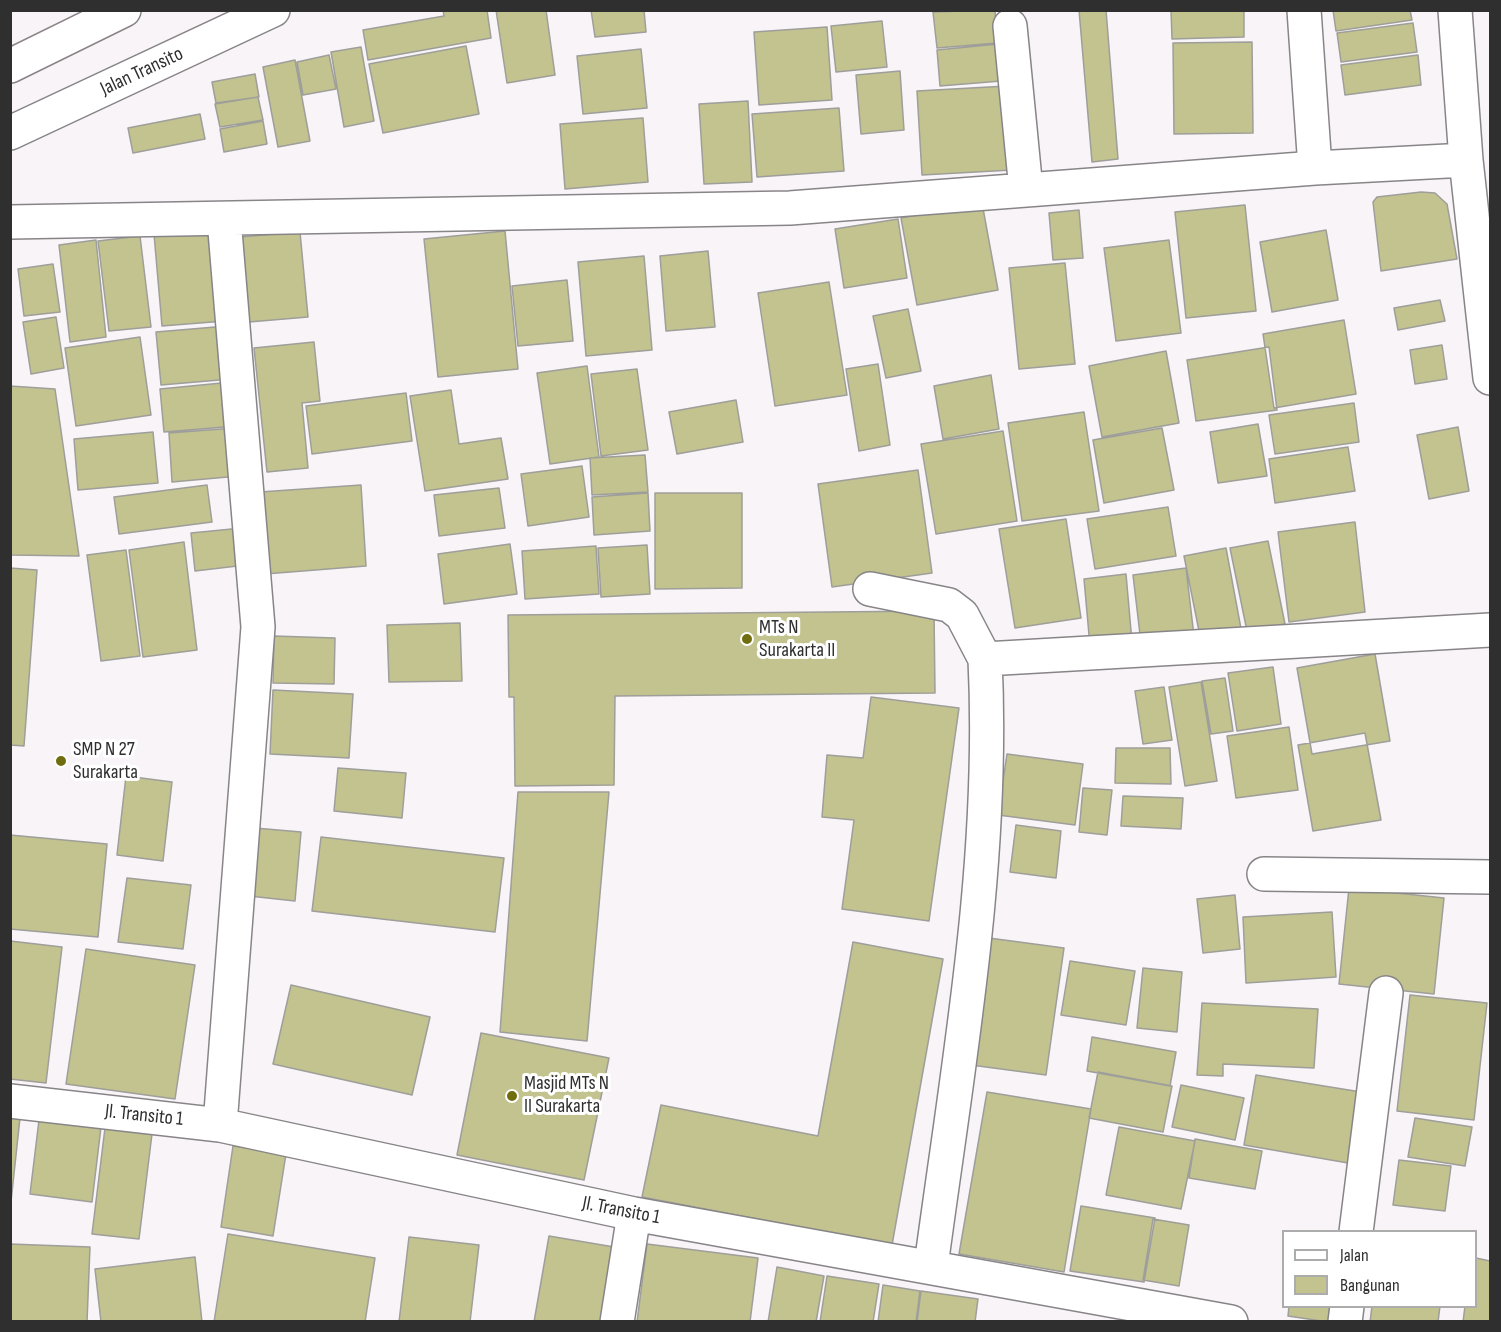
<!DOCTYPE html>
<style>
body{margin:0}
#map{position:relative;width:1501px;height:1332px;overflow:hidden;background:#f8f4f7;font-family:"Sofia Sans Condensed",sans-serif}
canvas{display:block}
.frame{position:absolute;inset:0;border:12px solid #302f30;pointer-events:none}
.legend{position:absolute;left:1282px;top:1230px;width:195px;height:78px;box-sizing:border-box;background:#fff;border:2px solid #acacac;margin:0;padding:8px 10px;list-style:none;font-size:18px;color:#302f30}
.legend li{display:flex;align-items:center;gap:12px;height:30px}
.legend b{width:30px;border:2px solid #acacac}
</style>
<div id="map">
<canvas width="1501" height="1332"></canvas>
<div class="frame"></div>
<ul class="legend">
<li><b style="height:8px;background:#fff"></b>Jalan</li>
<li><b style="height:16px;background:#c3c38f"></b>Bangunan</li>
</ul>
</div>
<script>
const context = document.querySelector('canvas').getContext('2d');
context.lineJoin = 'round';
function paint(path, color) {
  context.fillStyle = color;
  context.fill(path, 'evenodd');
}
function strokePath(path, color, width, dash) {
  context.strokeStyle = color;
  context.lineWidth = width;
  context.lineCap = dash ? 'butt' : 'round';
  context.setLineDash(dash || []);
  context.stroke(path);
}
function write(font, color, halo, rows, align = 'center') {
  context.font = font + ' "Sofia Sans Condensed",sans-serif';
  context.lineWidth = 6;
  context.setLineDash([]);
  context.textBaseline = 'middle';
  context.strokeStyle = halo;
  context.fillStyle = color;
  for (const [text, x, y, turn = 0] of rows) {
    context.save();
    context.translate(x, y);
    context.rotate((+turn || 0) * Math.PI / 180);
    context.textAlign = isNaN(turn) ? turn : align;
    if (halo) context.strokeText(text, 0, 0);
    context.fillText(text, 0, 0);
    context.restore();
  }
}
const building = new Path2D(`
 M443,10h44l4,28 -123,22 -5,-30 81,-14z
 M496,10h50l9,65 -48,8z
 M591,10h53l2,22 -51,5z
 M995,10l2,33 -60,5 -4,-36z
 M1079,10h27l12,149 -26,3z
 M1171,10h73v27l-72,2z
 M1333,10h77l2,10 -76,11z
 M882,21l5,46 -51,5 -5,-46z
 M1413,23l4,29 -76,10 -4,-29z
 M827,27l5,73 -73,5 -5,-73z
 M1252,42l1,91 -79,1 -1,-91z
 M998,44l3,37 -61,5 -3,-36z
 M466,46l13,68 -96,19 -14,-69z
 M361,47l13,74 -30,6 -13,-75z
 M641,49l6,59 -64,6 -6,-58z
 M329,55l7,34 -33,6 -6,-33z
 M1418,55l3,30 -76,10 -4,-30z
 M295,60l15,81 -32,6 -15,-80z
 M900,71l4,59 -43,4 -5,-59z
 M255,74l4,23 -43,6 -4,-21z
 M1007,86l5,84 -90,5 -5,-84z
 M258,97l5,23 -43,7 -5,-23z
 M748,101l4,81 -48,2 -5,-80z
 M839,108l5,63 -87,6 -5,-63z
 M200,114l5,25 -72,14 -5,-25z
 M643,118l5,64 -83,7 -5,-65z
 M263,121l4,23 -43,8 -4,-23z
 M1421,192l14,1 12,11 10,55 -76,12 -8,-69 4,-5z
 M982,203l16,87 -81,15 -16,-87z
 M1245,205l11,106 -70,7 -11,-106z
 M1079,210l4,48 -30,2 -4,-47z
 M898,219l9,59 -63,10 -9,-59z
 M217,228l8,93 -63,5 -8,-92z
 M1326,230l12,70 -66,12 -12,-70z
 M505,231l13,138 -80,8 -14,-138z
 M300,232l8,85 -59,5 -9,-85z
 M140,236l11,91 -42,4 -11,-90z
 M96,240l10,97 -36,5 -11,-97z
 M1169,240l12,93 -65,8 -12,-93z
 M708,251l7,76 -49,4 -6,-75z
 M644,256l8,94 -66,6 -8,-94z
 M1065,263l10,101 -56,5 -10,-101z
 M53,264l7,48 -36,4 -6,-47z
 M567,280l6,61 -55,5 -6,-60z
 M829,282l18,113 -72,11 -17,-113z
 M1440,300l5,21 -47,9 -4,-22z
 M908,309l13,62 -35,7 -13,-62z
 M56,317l8,51 -33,6 -8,-52z
 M1344,320l12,74 -82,14 -11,-74z
 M227,326l4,53 -70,6 -5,-53z
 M140,337l11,78 -75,11 -11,-78z
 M314,342l6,59 -18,2 6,65 -41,4 -13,-124z
 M1442,345l5,34 -32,5 -5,-34z
 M1269,347l8,63 -81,11 -9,-61z
 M1166,351l13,72 -77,14 -13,-71z
 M878,364l12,81 -31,6 -13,-82z
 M587,366l12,91 -49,7 -13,-91z
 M637,369l11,81 -47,6 -10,-82z
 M991,375l8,54 -56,10 -9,-53z
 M232,382l4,44 -72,6 -4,-43z
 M10,386l45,3 24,167 -69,-1z
 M451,390l8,54 42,-6 7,41 -83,12 -15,-95z
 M406,393l6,48 -100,13 -6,-48z
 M736,400l7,42 -66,12 -8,-42z
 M1354,403l5,39 -84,12 -6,-39z
 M1084,412l15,99 -77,10 -14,-98z
 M1258,424l9,52 -49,7 -8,-51z
 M1458,427l11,64 -40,8 -12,-64z
 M235,428l4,48 -67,6 -3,-49z
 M1162,428l12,62 -70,13 -11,-63z
 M1003,431l14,90 -81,13 -15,-90z
 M153,432l5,51 -80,7 -4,-51z
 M1348,447l7,44 -80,12 -6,-44z
 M645,455l3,37 -56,3 -2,-37z
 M582,466l7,51 -61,9 -7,-52z
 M918,470l14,103 -100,14 -14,-103z
 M207,485l5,37 -93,12 -5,-37z
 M361,485l5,81 -101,8 -5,-82z
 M499,488l6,40 -66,8 -5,-41z
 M648,493l2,38 -56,4 -2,-38z
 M655,493h87v95l-87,1z
 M1168,507l8,49 -81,13 -8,-50z
 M1066,519l15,99 -66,10 -16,-99z
 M1355,522l10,90 -76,10 -11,-90z
 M242,528l4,37 -51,6 -4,-38z
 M1268,541l17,83 -38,7 -17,-83z
 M184,542l13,108 -54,7 -14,-107z
 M510,544l7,50 -73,10 -6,-50z
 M647,545l3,49 -49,3 -3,-49z
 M596,546l3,48 -74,5 -3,-48z
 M1226,548l16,86 -41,7 -17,-85z
 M126,550l14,106 -39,5 -14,-106z
 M10,568l27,2 -13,176 -14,-1z
 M1186,568l8,68 -53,7 -8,-68z
 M1126,574l6,68 -42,4 -6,-67z
 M934,611l1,82 -320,3 -1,89 -99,1 -1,-89h-5l-1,-82z
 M460,623l2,58 -73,1 -2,-57z
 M274,636l61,2 -1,46 -61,-1z
 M1375,654l15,87 -78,13 -15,-86z
 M1273,667l8,57 -44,7 -9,-58z
 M1225,678l8,53 -22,3 -9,-53z
 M1201,682l16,99 -32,5 -16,-99z
 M1164,687l8,53 -29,4 -8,-53z
 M273,690l80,4 -4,64 -79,-4z
 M871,697l88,11 -30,213 -87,-12 12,-89 -32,-3 5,-62 36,3z
 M1289,727l9,63 -62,8 -9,-62z
 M1365,733l16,87 -68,11 -15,-86z
 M1116,748h54l1,36 -56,-1z
 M1007,754l76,10 -8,61 -77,-10z
 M338,768l68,5 -4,45 -68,-7z
 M126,776l46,6 -9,79 -46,-6z
 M1083,788l29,2 -5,45 -28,-3z
 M518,792h91l-22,249 -87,-9z
 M1123,796l60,2 -2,31 -60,-3z
 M1016,825l45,6 -5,47 -46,-6z
 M255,828l46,4 -6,69 -46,-5z
 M10,835l97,9 -9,93 -88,-8z
 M321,837l183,21 -9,74 -183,-21z
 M127,878l64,7 -8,64 -65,-7z
 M1349,888l95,10 -10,96 -95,-10z
 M1235,895l5,54 -37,4 -6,-54z
 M1332,912l4,65 -90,6 -3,-66z
 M989,938l75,10 -18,127 -75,-10z
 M10,941l52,6 -16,136 -36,-4z
 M853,942l90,17 -51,286 -250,-48 19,-92 157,31z
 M86,949l109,16 -20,134 -109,-15z
 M1070,961l65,10 -9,54 -65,-10z
 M1143,968l39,4 -5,60 -40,-4z
 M291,985l139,32 -18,78 -139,-31z
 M1410,995l77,8 -13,117 -77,-9z
 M1202,1003l116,6 -4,59 -91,-4v12l-26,-1z
 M481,1033l128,25 -25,122 -127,-25z
 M1092,1037l84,15 -6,34 -83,-15z
 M1098,1072l74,14 -9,46 -74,-14z
 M1256,1075l105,17 -13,71 -104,-18z
 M1181,1085l63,13 -9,42 -63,-13z
 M987,1092l104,17 -27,163 -105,-18z
 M10,1117l10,1 -10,93z
 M1415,1118l57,9 -7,39 -57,-9z
 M39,1120l62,7 -9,75 -62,-8z
 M1119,1127l76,14 -14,68 -75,-14z
 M105,1128l47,6 -13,105 -47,-5z
 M1195,1139l67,12 -7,38 -66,-11z
 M233,1146l53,8 -13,82 -52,-9z
 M1399,1160l52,6 -6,45 -52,-6z
 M1081,1206l74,12 -11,64 -74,-11z
 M1153,1219l36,6 -10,61 -36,-6z
 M228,1234l147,24 -10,64h-151z
 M549,1236l71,12 -13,74h-73z
 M409,1237l70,8 -9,77h-71z
 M10,1244l80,3 -3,75h-77z
 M647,1244l111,14 -8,64h-113z
 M195,1257l7,65h-101l-6,-53z
 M1476,1258l14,3v61h-27l2,-16h11z
 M777,1267l47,9 -8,46h-48z
 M827,1276l52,8 -6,38h-53z
 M883,1285l37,6 -4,31h-38z
 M921,1291l57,8 -3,23h-58z
 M1289,1306h41l-2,16 -40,-6z
 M1372,1306h68l-2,16h-68z`);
paint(building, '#c3c38f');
strokePath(building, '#9e9e9a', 1.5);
const street = new Path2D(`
 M1304,10l11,158
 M1455,10l11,150 24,218
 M1010,26l16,164
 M10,66l114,-56
 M10,222l780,-14 525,-40 151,-8
 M870,589l79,16 13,10 23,44
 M1264,874l226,3
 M10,1101l210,24 414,89 597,108
 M220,1125l38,-498 -34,-408
 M1356,1232l30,-239
 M931,1266c27,-202 64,-403 54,-607l505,-29
 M617,1322l17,-108
 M1345,1322l2,-16`);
const secondary = new Path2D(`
 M10,133l263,-123`);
strokePath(street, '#888588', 36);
strokePath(secondary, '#888588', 36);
strokePath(street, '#fff', 33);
strokePath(secondary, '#fff', 33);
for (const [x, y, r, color] of [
 [747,639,6,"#6f6d0e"],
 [61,761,6,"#6f6d0e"],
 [512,1096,6,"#6f6d0e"]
]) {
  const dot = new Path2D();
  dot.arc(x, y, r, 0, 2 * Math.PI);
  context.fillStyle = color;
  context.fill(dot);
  strokePath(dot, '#fff', 2);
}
write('20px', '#302f30', '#fff', [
 ["Jalan Transito",142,72,-25],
 ["Jl. Transito 1",144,1116,6],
 ["Jl. Transito 1",621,1211,11]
]);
write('20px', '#302f30', '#fff', [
 ["MTs N",759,628],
 ["Surakarta II",759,651],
 ["SMP N 27",73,750],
 ["Surakarta",73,773],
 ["Masjid MTs N",524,1084],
 ["II Surakarta",524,1107]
], 'left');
</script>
